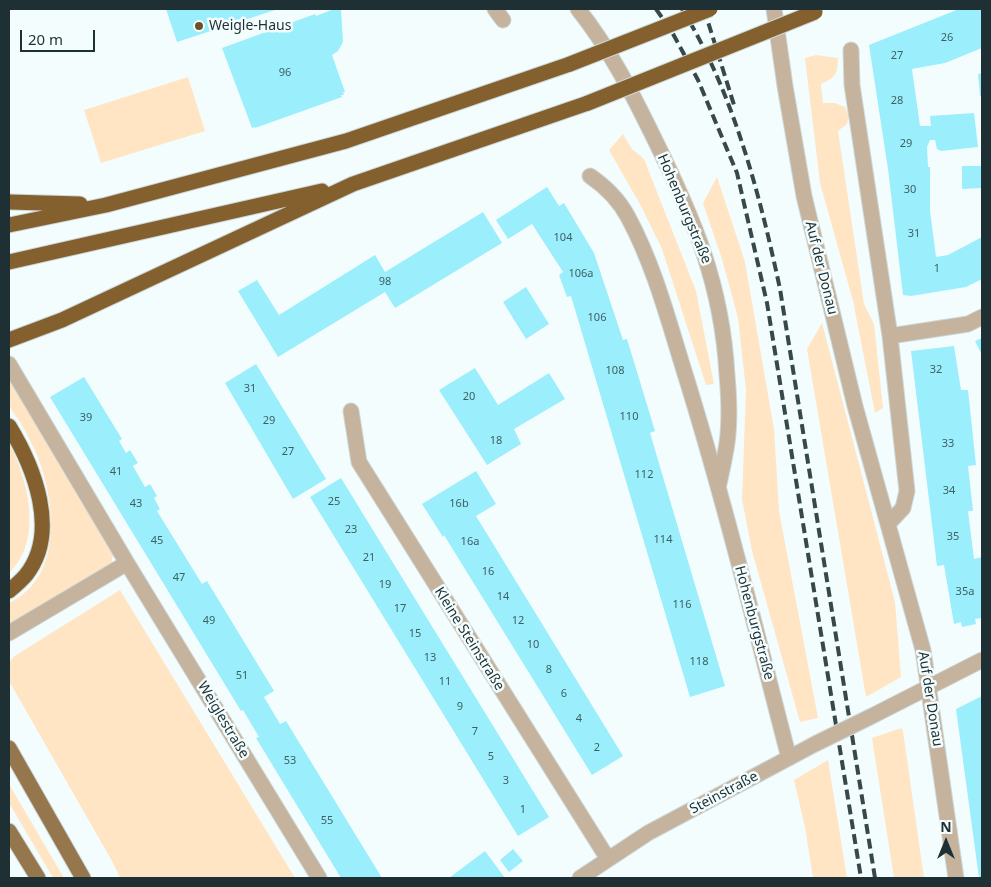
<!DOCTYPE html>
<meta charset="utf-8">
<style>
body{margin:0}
#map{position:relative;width:991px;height:887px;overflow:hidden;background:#f4fdfe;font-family:"Noto Sans",sans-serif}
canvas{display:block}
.frame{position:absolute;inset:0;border:10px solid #1e3033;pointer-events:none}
.north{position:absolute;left:921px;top:817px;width:50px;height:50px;-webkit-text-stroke:4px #f4fdfe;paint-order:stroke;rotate:0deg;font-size:14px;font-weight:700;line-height:20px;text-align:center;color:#1e3033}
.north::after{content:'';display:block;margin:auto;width:18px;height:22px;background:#1e3033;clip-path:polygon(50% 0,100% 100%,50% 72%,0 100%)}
.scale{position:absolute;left:20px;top:30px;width:75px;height:22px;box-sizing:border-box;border:2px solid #1e3033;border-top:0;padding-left:6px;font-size:15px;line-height:18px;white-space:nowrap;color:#1e3033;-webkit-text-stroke:4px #f4fdfe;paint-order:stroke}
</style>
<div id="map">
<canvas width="991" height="887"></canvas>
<div class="frame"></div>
<div class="north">N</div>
<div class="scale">20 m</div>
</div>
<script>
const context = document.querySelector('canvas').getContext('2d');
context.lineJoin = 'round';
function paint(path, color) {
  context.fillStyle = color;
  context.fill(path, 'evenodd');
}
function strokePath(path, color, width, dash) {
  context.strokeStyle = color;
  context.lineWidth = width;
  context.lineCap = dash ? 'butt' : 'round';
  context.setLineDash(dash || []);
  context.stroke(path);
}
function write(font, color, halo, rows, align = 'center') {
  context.font = font + ' "Noto Sans",sans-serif';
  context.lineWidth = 5;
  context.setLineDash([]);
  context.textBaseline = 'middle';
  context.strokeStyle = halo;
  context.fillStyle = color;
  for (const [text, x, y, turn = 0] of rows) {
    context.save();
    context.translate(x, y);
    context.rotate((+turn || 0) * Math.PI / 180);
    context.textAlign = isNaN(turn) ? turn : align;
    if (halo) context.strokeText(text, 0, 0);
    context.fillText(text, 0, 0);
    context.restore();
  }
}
paint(new Path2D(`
 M816,55l22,3c0,17 -3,19 -17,26l2,19h12l10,4 4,9 -2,8 -9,7 26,173 10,20 9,84 -8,5 -22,-112 -33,-118 -15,-125z
 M188,77l17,54 -104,32 -17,-53z
 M623,134l9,15 12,10 52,132 18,93 -8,1 -44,-136 -21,-43 -32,-56z
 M717,177l28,85 29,167 5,82 39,207 -18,4 -48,-171 -10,-52 4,-109 -8,-72 -16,-59 -19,-56z
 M822,323l73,279 6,75 -35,20 -59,-348z
 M9,376l103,172 1,6 -2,12 -102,62v-25c55,-26 47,-103 27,-150 -5,-11 -10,-21 -16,-31 -3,-5 -8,-10 -10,-16 -4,-7 -1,-21 -1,-30z
 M9,443c19,37 35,97 0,130z
 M120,590l175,288h-175l-8,-17 -103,-180v-17l4,-7z
 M901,728l2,3 21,147h-30l-22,-140z
 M828,760l19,118h-34l-8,-51 -11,-47z
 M9,784l55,94h-11l-44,-75z`), '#ffe5c4');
paint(new Path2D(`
 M166,9h112l-101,33z
 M334,9h7l2,33 -5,9 -6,4 13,37h-2l1,3h-3l1,2 -87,31v-1l-3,1 -30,-80 93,-34 1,2z
 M959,9h23v39l-37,15 -33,6 8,57h11l-1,-10 44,-3 4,34 -37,4 -4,-2 -2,-9h-5l-3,7 1,20h2v44l6,46 12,-2 34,-18v42l-16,8 -55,9 -8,-1 -15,-126 -19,-124z
 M982,73v23h-2l-2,-22z
 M962,166h20v22l-20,1z
 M547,187l12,19 5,-3 30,50 29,87 4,-1 28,92 -5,2 75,253 -35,11 -119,-401 -4,1 -8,-22 4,-3 -31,-48 -24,15 -12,-19z
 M483,212l19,31 -107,65 -10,-16 -107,65 -40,-66 19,-11 22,35 96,-60 10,17z
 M526,287l23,37 -23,15 -23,-37z
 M982,338v17l-7,-14z
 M954,346l7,44h7l8,75 -8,1 5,45h-5l6,48 8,-2v61l-7,1 1,5 -14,3 -1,-5 -7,2 -10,-59 -7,1 -26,-215z
 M256,364l70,115 -33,20 -68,-116z
 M475,368l23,37 51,-32 16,26 -51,30 7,15 -34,21 -48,-75z
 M84,377l38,62 -3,2 7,12 4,-3 8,13 -5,3 12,21 5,-3 7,12 -3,2 6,11 -3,2 45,73 5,-3 67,110 -10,6 16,27 6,-3 96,157h-41l-85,-140 3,-1 -16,-27 -2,1 -191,-314z
 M476,471l20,33 -20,12 147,240 -31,19 -148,-240 -1,2 -21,-33z
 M341,478l208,339 -31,19 -208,-339z
 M982,696v182h-3l-23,-169z
 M513,849l10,12 -14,11 -9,-12z
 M485,851l20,27h-56z`), '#9beefb');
const minor = new Path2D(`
 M495,9l8,11
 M578,9c31,39 53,82 75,127 40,81 69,147 74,239 2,22 3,46 0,68 -2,14 -5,27 -8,41
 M774,9l11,77 19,110 51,210 68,244 33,228
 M851,50l1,35 38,251 17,155 -4,17 -14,15
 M590,176c16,11 29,24 38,41 27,50 41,106 58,160 39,126 70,254 103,381
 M890,336l78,-12 14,-7
 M9,364l118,199 192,315
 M351,411l8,51 249,397
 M9,633l118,-70
 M872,716l110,-56
 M580,878l68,-45 167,-89`);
const primary = new Path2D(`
 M9,748l74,130
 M9,831l29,47`);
const motorway = new Path2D(`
 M9,202l71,2
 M9,225l97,-20 240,-64 224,-77
 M9,262l313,-71
 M9,340l53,-20 291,-136 235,-81
 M9,426c25,41 51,106 17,149 -5,6 -11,11 -17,16`);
strokePath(minor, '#cdd8d9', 17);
strokePath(primary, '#cdd8d9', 17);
strokePath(motorway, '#cdd8d9', 17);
strokePath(minor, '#c5b39d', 15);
strokePath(primary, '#96764d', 15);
strokePath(motorway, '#84602e', 15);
strokePath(new Path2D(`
 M656,9l16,23 26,48 39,93 30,130 94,575
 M682,9c51,82 78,186 98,280l95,589
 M704,9l30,96`), '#37484b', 4, [10, 5]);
const minorBridge = new Path2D(`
 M815,744l57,-28`);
const motorwayBridge = new Path2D(`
 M570,64l140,-55
 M588,103l227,-91`);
strokePath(minorBridge, '#cdd8d9', 17, []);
strokePath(motorwayBridge, '#cdd8d9', 17, []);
strokePath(minorBridge, '#c5b39d', 15);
strokePath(motorwayBridge, '#84602e', 15);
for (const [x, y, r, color] of [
 [199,26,5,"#6f5125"]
]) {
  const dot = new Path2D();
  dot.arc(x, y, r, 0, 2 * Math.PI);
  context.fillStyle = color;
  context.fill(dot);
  strokePath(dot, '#f4fdfe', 2);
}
write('11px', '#3d6065', null, [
 ["26",947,38],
 ["27",897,56],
 ["96",285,73],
 ["28",897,101],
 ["29",906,144],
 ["30",910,190],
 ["31",914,234],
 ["104",563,238],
 ["1",937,269],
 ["106a",581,274],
 ["98",385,282],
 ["106",597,318],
 ["32",936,370],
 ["108",615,371],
 ["31",250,389],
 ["20",469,397],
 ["110",629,417],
 ["39",86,418],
 ["29",269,421],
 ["18",496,441],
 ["33",948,444],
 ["27",288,452],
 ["41",116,472],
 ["112",644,475],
 ["34",949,491],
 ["25",334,502],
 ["43",136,504],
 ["16b",459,504],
 ["23",351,530],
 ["35",953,537],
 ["114",663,540],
 ["45",157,541],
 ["16a",470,542],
 ["21",369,558],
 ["16",488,572],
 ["47",179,578],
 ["19",385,585],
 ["35a",965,592],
 ["14",503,597],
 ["116",682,605],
 ["17",400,609],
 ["49",209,621],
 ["12",518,621],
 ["15",415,634],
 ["10",533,645],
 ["13",430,658],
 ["118",699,662],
 ["8",549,670],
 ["51",242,676],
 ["11",445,682],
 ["6",564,694],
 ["9",460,707],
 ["4",579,719],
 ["7",475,732],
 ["2",597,748],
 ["5",491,757],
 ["53",290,761],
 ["3",506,781],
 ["1",523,810],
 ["55",327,821]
]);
write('14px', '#1e3033', '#f4fdfe', [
 ["Weigle-Haus",209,26]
], 'left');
write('14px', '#1e3033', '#f4fdfe', [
 ["Hohenburgstraße",684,209,67],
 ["Auf der Donau",821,268,76],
 ["Hohenburgstraße",754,623,75],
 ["Kleine Steinstraße",469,639,58],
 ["Auf der Donau",930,699,81],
 ["Weiglestraße",223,720,59],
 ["Steinstraße",724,793,-28]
]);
</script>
